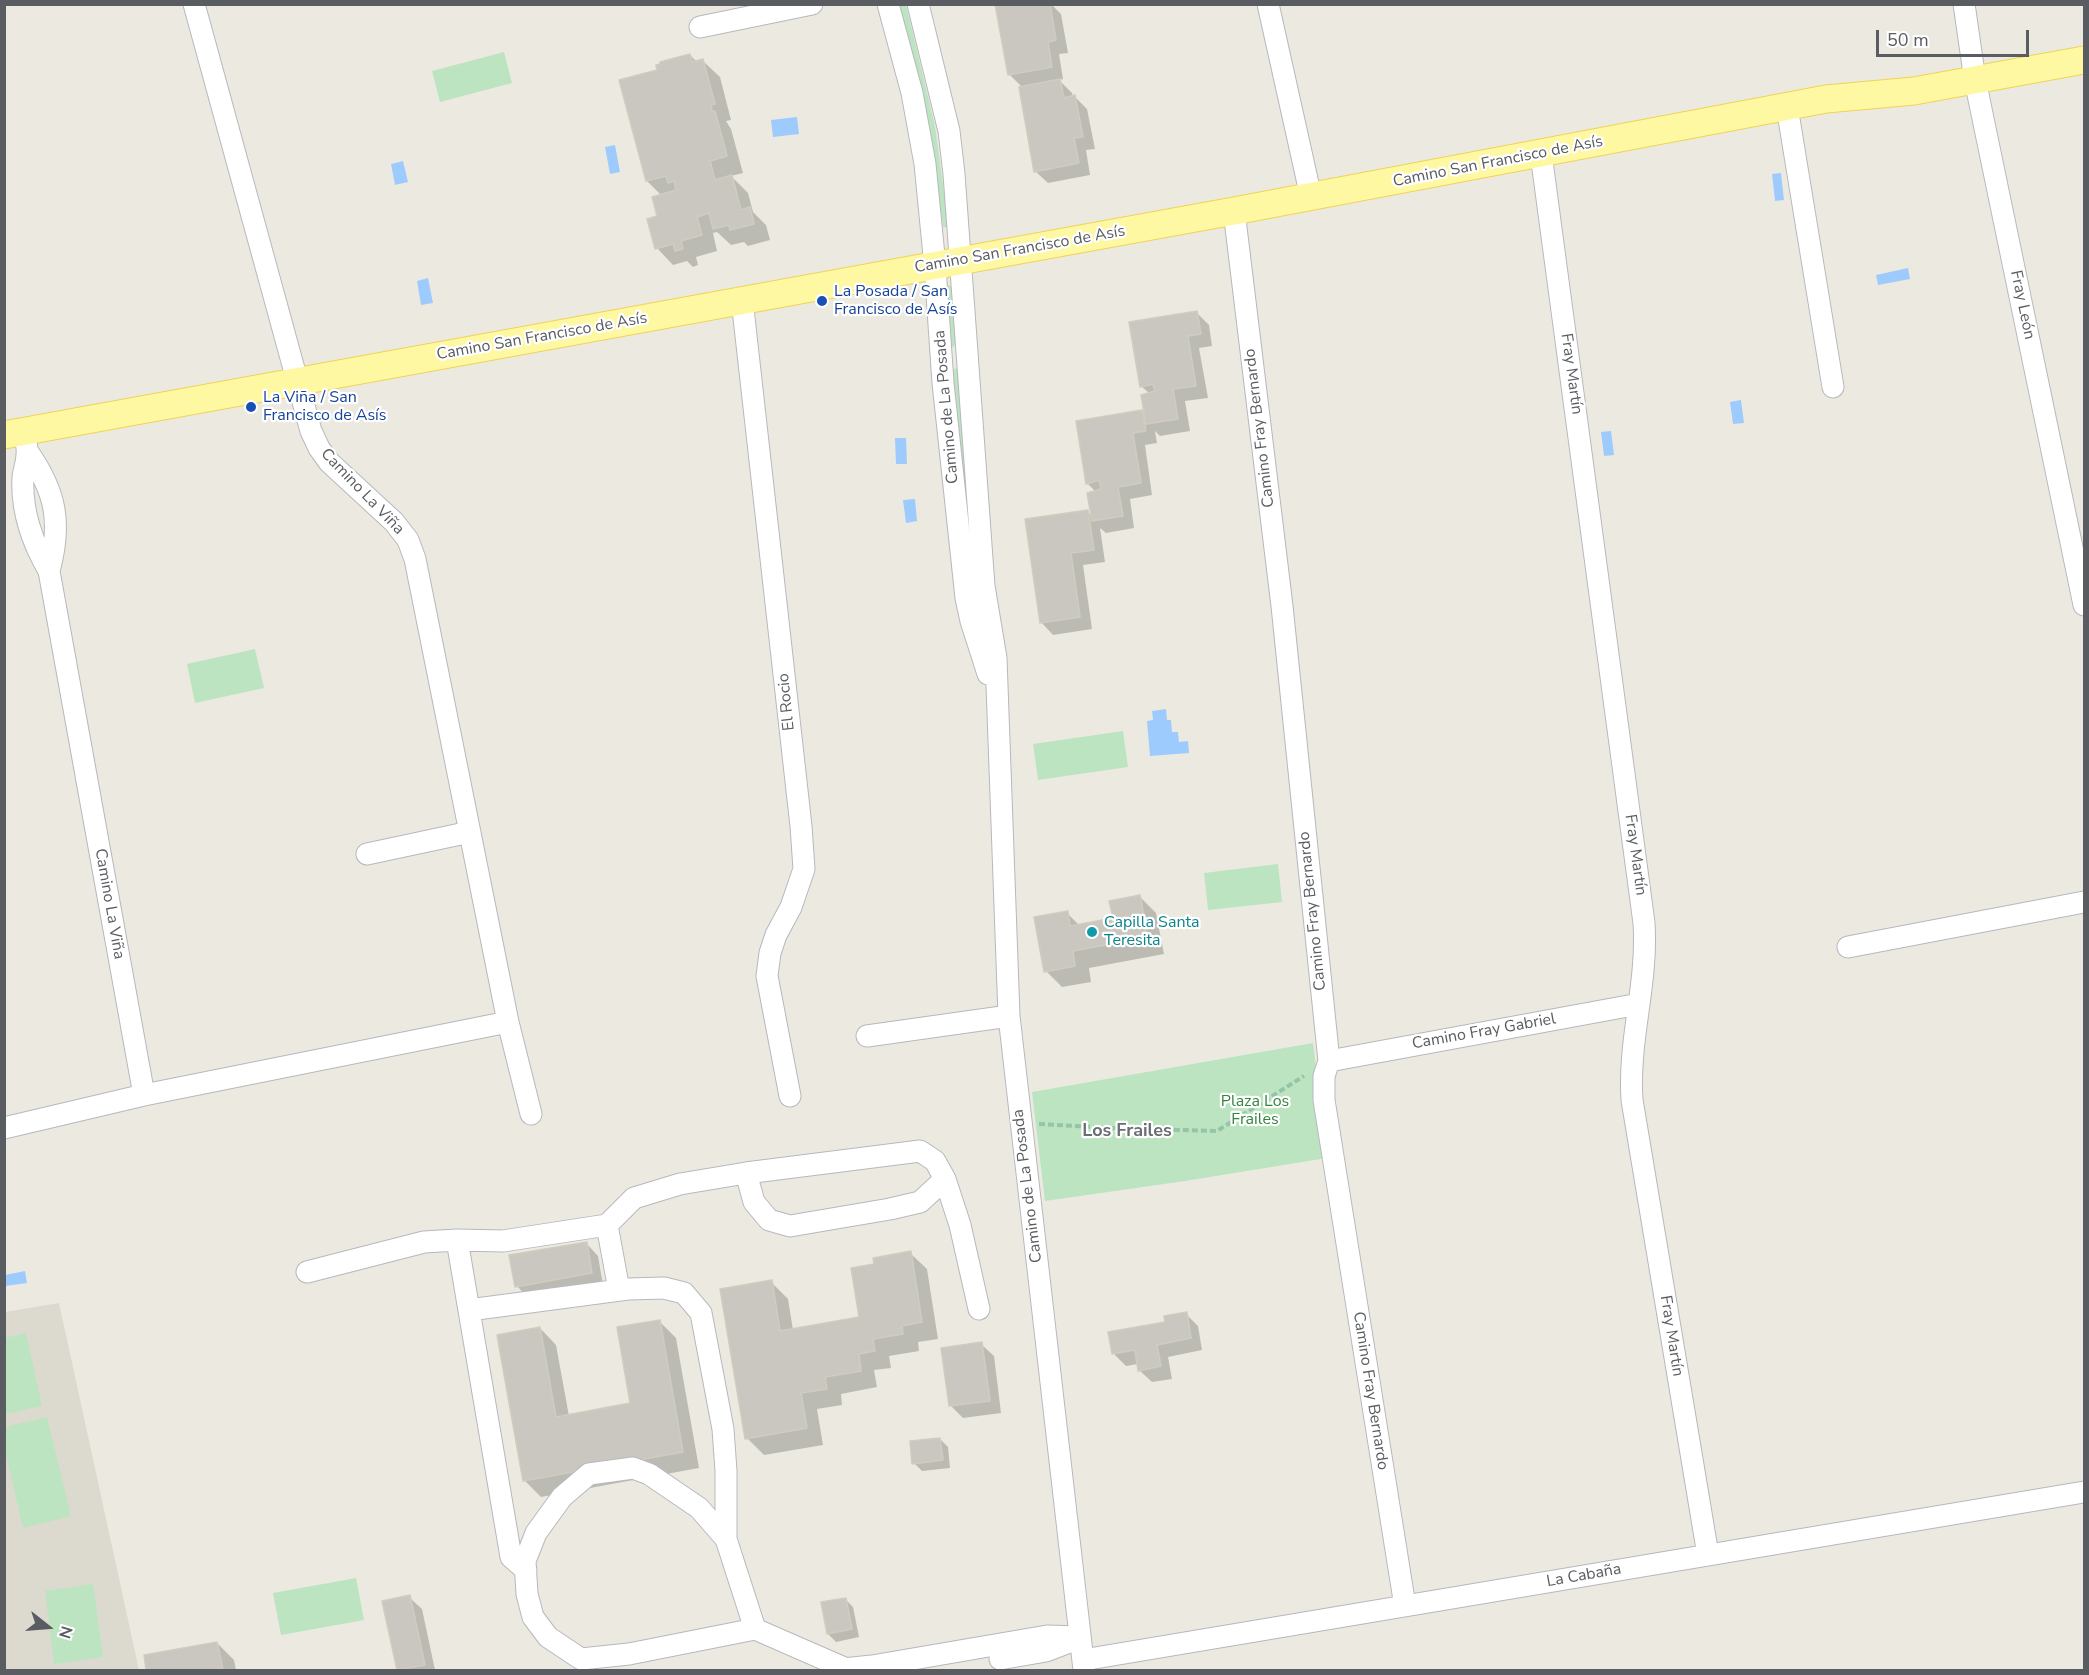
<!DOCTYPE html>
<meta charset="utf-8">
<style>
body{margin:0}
#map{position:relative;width:2089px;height:1675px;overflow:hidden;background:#eceae0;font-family:"Nunito Sans",sans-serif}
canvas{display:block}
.frame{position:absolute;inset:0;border:6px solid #595c61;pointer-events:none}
.north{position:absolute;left:18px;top:1597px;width:60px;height:60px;-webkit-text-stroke:4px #fff;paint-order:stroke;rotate:107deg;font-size:16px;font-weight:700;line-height:24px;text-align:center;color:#595c61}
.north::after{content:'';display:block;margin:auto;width:21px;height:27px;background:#595c61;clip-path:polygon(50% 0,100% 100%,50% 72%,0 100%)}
.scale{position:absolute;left:1876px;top:30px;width:153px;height:27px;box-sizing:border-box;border:3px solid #595c61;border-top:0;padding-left:8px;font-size:18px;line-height:21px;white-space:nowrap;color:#595c61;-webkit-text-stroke:4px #fff;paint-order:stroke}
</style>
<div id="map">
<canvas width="2089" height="1675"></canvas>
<div class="frame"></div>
<div class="north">N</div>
<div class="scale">50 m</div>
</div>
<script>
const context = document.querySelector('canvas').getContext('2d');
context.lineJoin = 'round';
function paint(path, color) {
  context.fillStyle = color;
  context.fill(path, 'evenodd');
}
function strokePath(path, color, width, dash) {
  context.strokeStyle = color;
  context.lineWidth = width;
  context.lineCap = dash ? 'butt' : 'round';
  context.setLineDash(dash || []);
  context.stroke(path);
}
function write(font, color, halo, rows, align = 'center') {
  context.font = font + ' "Nunito Sans",sans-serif';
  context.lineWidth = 4.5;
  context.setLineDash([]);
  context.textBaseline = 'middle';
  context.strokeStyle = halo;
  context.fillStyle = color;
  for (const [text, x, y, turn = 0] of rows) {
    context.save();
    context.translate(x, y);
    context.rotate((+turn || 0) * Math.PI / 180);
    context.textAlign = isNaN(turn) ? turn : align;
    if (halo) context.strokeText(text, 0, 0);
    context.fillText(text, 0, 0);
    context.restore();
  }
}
paint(new Path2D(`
 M59,1303l80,367h-134v-358z`), '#dcdace');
paint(new Path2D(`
 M898,5h8l29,121 14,102 -6,-1 -8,-63z
 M504,52l8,31 -72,19 -8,-31z
 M949,285l4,2 3,57 -3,3 -3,-1 -4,-58z
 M956,368l3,2 18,220 -4,4 -21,-223z
 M255,649l9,39 -69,15 -8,-39z
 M1123,731l5,36 -90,13 -5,-36z
 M1278,864l4,38 -74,8 -4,-37z
 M1313,1043l14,115 -142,23 -140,20 -13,-109z
 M26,1333l16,73 -37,8v-76z
 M47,1417l24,99 -48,12 -18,-77v-24z
 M356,1578l8,42 -83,15 -8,-42z
 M93,1584l10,73 -49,7 -9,-73z`), '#bce4c0');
paint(new Path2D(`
 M797,117l2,17 -26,3 -2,-17z
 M615,145l5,27 -10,2 -5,-27z
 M403,161l5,21 -13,3 -4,-21z
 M1781,173l3,27 -9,1 -3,-27z
 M1908,268l2,11 -32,6 -2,-10z
 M428,278l5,25 -12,2 -4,-24z
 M1741,400l3,23 -11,1 -3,-22z
 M1611,431l3,24 -10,1 -3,-24z
 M895,438h11l1,26h-11z
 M915,499l2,22 -11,2 -3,-23z
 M1166,709l1,11h4l1,12h6l1,10 9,-1 1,12 -39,3 -3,-35 6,-1 -1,-9z
 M25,1271l2,12 -22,3v-11z`), '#9ecbfe');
paint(new Path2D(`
 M997,4h54l10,10 7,39 -9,1 4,25 -4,1 13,13 1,4h2l12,12 8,40 -9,1 4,25 -42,8 -13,-12 -12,-83 -14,-14z
 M690,55l7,7 6,-1 17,16 11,43 -5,1 5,8 12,44 -12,3 17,17 5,19 13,13 4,15 -22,6 -4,-4 -13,3 -14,-13 -4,1 4,18 -21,6 2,8 -5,2 -6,-6 -14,4 -16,-17 5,-52 -15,-15 12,-110z
 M1197,313l12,12 3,21 -13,2 9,50 -23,3 5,30 -30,5 -5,-5 2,12 -12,2 7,50 -22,4 4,29 -28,5 -6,-5 5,34 -22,3 9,64 -39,6 -12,-13 47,-110 5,5 3,-25 -9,-9 55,-72 4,5 4,-22 -9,-8z
 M1139,896l17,17 8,41 -75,14 2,14 -29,5 -16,-16 21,-58 13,13 34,-7z
 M586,1243l12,13 5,29 -74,14 -12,-13z
 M910,1253l17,16 11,70 -20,3 1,9 -30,5 2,12 -17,2 3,17 -36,7 1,11 -25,4 6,36 -59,10 -17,-17 24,-156 17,17 5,31 67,-11 16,-54z
 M1186,1314l12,12 4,24 -34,7 4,22 -20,3 -13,-12 -1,-6 -12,2 -12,-12z
 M659,1321l17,17 23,130 -158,29 -17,-17 16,-152 16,17 13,71 63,-12z
 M981,1344l13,12 7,57 -38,5 -12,-12z
 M940,1439l8,8 2,21 -28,3 -8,-8z
 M409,1597l13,12 13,61h-36l-15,-68z
 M845,1599l8,8 6,30 -23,5 -8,-8 -6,-30z
 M217,1643l17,17 2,10h-88l-3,-14z`), '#0003');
const building = new Path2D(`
 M995,4h55l6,36 -8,2 4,25 -44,8z
 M690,54l2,8 11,-3 12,45 -4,1 1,6h3l12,45 -17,5 5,19 17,-5 9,35 9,-3 4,17 -24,6 -1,-5 -16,4 -4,-16 -12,4 5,18 -21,6 2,8 -8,2 -2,-7 -18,5 -8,-30 10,-3 -5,-19 24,-7 -2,-9 -6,2 -2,-7 -20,5 -27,-101 38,-10 -1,-5 4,-1v-2z
 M1060,79l4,19 11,-3 8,42 -9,1 5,25 -45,9 -15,-85z
 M1197,311l4,23 -13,2 8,50 -23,3 5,30 -32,5 -5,-29 14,-4 -2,-7 -13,3 -11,-65z
 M1142,410l4,21 -13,2 8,50 -23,4 5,29 -31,5 -5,-28 14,-4 -2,-9 -13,4 -10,-63z
 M1088,510l6,40 -23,3 9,64 -40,6 -15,-104z
 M1140,895l8,42 -75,14 2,15 -31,6 -10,-55 34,-6 2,15 43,-8 -4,-17z
 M587,1242l5,31 -77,14 -6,-32z
 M911,1251l11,71 -20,4 1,8 -30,5 2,12 -16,3 2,17 -36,6 2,12 -26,4 6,35 -62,11 -25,-150 52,-9 8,51 79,-14 -8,-49 23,-4 -1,-6z
 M1187,1312l4,26 -34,7 4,21 -23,5 -3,-21 -23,4 -4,-22 57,-10 -1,-6z
 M660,1320l23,132 -160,29 -26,-146 43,-8 16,90 74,-14 -13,-76z
 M982,1342l8,59 -41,5 -8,-58z
 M940,1438l3,22 -31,4 -2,-23z
 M410,1595l15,70 -28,5 -15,-69z
 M846,1598l6,31 -25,5 -6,-32z
 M217,1642l6,28h-77l-2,-15z`);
paint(building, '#c9c7bf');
strokePath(building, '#d0ccbf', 1.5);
const minor = new Path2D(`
 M194,4l117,427 8,17 10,14 65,60 14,18 7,19 93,463 23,92
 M888,4l24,89 13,71 10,102 8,117 23,215 5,23 17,53
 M918,4l31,127 5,43 30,412 12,72 13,358 75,654
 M1268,4l43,193
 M1964,4l11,76 109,525
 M700,27l112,-23
 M1787,107l46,280
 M1541,154l103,769c4,62 -16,115 -12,177l76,455
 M1234,211l48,395 47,455 -5,15v24l81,506
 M742,300l59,526 3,43 -13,38 -15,28 -6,18 -3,23 23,120
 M23,431c2,7 5,16 4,23 0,8 -3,15 -4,23 -2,35 9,65 26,94l95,524
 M28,452c28,40 34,71 21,119
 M367,854l103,-22
 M1848,947l236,-45
 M867,1036l142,-20
 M1329,1061l310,-57
 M4,1128l140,-33 364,-73
 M746,1173l8,29 15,18 21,6 100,-17 30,-7 25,-23
 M607,1225l27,-27 46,-14 66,-11 174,-22 15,10 10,18 15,46 19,84
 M457,1240l54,317 15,13
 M307,1272l117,-30 33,-2 46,1 104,-16 12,65
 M469,1310l159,-21 36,-1 20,5 17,20 22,116 3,42v68l29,90 94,41
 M726,1539l-27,-31 -50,-34 -16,-6 -44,6 -27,23 -26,36 -11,28 2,33 6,23 15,20 33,22 48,-5 126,-25
 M1000,1659l46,-8 26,-10
 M1083,1660l1001,-168
 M843,1669l29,-3 175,-30 33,1`);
const major = new Path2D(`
 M4,435l1230,-224 592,-112 88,-8 170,-31`);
strokePath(minor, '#b6b8bd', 23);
strokePath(major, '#efd356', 29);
strokePath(new Path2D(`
 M1039,1124l74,4 104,3 87,-55`), '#95c4a8', 4, [6, 3]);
strokePath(minor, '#fff', 21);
strokePath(major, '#fef8a3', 27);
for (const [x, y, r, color] of [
 [822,301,6,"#1a4fb4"],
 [251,407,6,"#1a4fb4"],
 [1092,932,6,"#0f9aa8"]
]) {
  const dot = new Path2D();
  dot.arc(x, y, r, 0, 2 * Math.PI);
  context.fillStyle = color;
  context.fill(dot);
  strokePath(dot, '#fff', 2);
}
write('16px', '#595c61', '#fff', [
 ["Camino San Francisco de Asís",1498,162,-11],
 ["Camino San Francisco de Asís",1020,250,-10],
 ["Fray León",2022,305,78],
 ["Camino San Francisco de Asís",542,337,-10],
 ["Fray Martín",1571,374,82],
 ["Camino de La Posada",947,407,-95],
 ["Camino Fray Bernardo",1260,428,-97],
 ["Camino La Viña",362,492,46],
 ["El Rocio",787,702,-96],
 ["Fray Martín",1635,855,82],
 ["Camino La Viña",109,904,80],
 ["Camino Fray Bernardo",1313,911,-96],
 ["Camino Fray Gabriel",1484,1032,-10],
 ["Camino de La Posada",1028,1186,-97],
 ["Fray Martín",1671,1336,81],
 ["Camino Fray Bernardo",1370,1391,81],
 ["La Cabaña",1584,1576,-10]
]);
write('16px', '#164399', '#fff', [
 ["La Posada / San",834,292],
 ["Francisco de Asís",834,310],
 ["La Viña / San",263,398],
 ["Francisco de Asís",263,416]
], 'left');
write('16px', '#0d838f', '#fff', [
 ["Capilla Santa",1104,923],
 ["Teresita",1104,941]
], 'left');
write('16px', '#358440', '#fff', [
 ["Plaza Los",1255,1102],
 ["Frailes",1255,1120]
]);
write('bold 18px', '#6a6e73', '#fff', [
 ["Los Frailes",1127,1132]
]);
</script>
